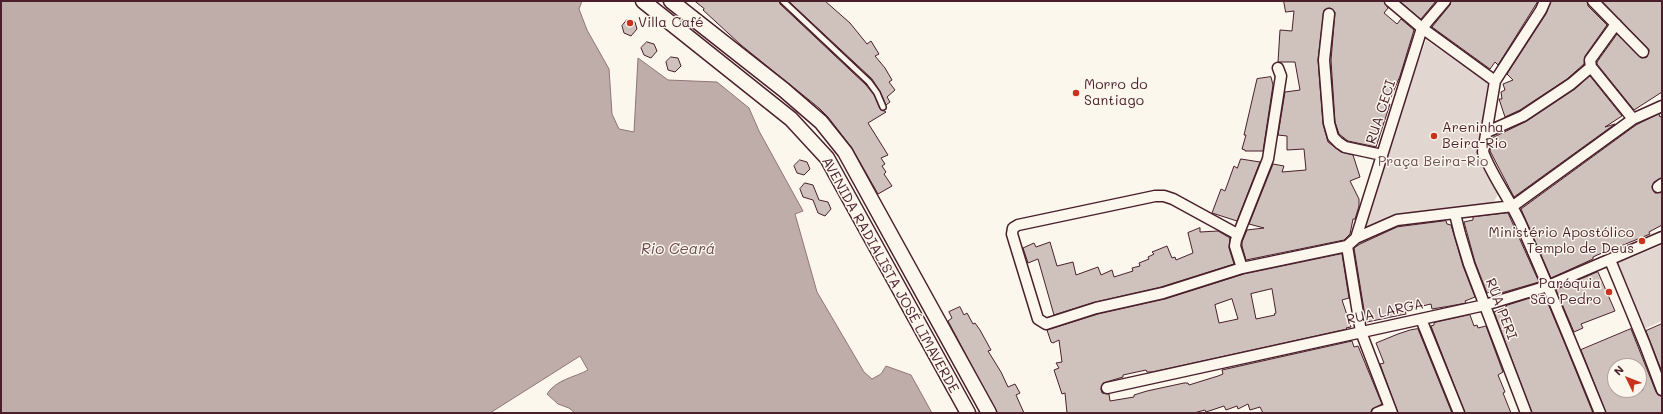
<!DOCTYPE html>
<meta charset="utf-8">
<style>
body{margin:0}
#map{position:relative;width:1663px;height:414px;overflow:hidden;background:#fbf7ec;font-family:Mali,sans-serif}
canvas{display:block}
.frame{position:absolute;inset:0;border:2px solid #4a1f2b;pointer-events:none}
.north{position:absolute;left:1607px;top:358px;width:40px;height:40px;box-sizing:border-box;background:#fbf7ec;border:1px solid #b4a19f;border-radius:50%;rotate:313deg;font-size:11px;font-weight:700;line-height:16px;text-align:center;color:#4a1f2b}
.north::after{content:'';display:block;margin:auto;width:14px;height:18px;background:#c8321e;clip-path:polygon(50% 0,100% 100%,50% 72%,0 100%)}
</style>
<div id="map">
<canvas width="1663" height="414"></canvas>
<div class="frame"></div>
<div class="north">N</div>
</div>
<script>
const context = document.querySelector('canvas').getContext('2d');
context.lineJoin = 'round';
function paint(path, color) {
  context.fillStyle = color;
  context.fill(path, 'evenodd');
}
function strokePath(path, color, width, dash) {
  context.strokeStyle = color;
  context.lineWidth = width;
  context.lineCap = dash ? 'butt' : 'round';
  context.setLineDash(dash || []);
  context.stroke(path);
}
function write(font, color, halo, rows, align = 'center') {
  context.font = font + ' Mali,sans-serif';
  context.lineWidth = 3;
  context.setLineDash([]);
  context.textBaseline = 'middle';
  context.strokeStyle = halo;
  context.fillStyle = color;
  for (const [text, x, y, turn = 0] of rows) {
    context.save();
    context.translate(x, y);
    context.rotate((+turn || 0) * Math.PI / 180);
    context.textAlign = isNaN(turn) ? turn : align;
    if (halo) context.strokeText(text, 0, 0);
    context.fillText(text, 0, 0);
    context.restore();
  }
}
paint(new Path2D(`
 M1426,40l65,45 -12,60 1,16 18,33 -6,11 -74,6 -50,17 -4,-3 29,-93z
 M1662,245v76l-20,9 -24,-67z`), '#e2d7d0');
const water = new Path2D(`
 M1,1h581l-3,8 8,21 22,39 3,45 7,15 15,3 4,-74 30,22 49,2 32,26 10,23 44,80 -8,3 22,78 47,80 8,7 9,-5 5,-8 25,9 21,38h-357l-6,-5 -11,-4 -11,-10c10,-15 26,-16 41,-24l-8,-14 -90,57h-489z`);
paint(water, '#bfadaa');
strokePath(water, '#907477', 1);
const building = new Path2D(`
 M695,1h84l1,3 86,81 8,10 6,14 6,3 -18,11 20,32 -7,3 4,6 -3,2 4,6 -2,2 8,12 -14,8 -26,-46 -24,-31 -9,-9 -78,-63 -38,-35 1,-1z
 M789,1h36l25,22 17,21 4,-3 8,13 -4,2 10,12 7,12 -3,2 6,8 -8,7 3,5 -4,3 -6,-14 -8,-12z
 M1284,1h100l4,7 -4,5 13,11 4,-5 13,11 -14,46 -12,28h2l-14,43 -28,-6 -9,-7 -4,-12 -4,-62 4,-48 -5,-4 -6,2 -6,50 5,64 5,18 13,10 12,3 7,22 -10,4 9,18v7l-4,13h-2l-3,15 -6,6 -98,20 -4,-14v-4l5,-12 17,-2 -15,-4 24,-60 11,2 -2,6 24,-2 -2,-21 -17,1v-14l-9,-1 7,-43 15,-2 -5,-28h-17l2,-32 12,1 2,-20 -8,1z
 M1400,1h36l-15,18z
 M1451,1h87l-40,64 -3,-3 -5,7 -58,-42 18,-22z
 M1551,1h36l1,5 19,19 -22,31 -1,8 -17,15 -47,31 -15,7 -6,-18h3l-1,-7 4,-2 -2,-6 10,-4 -6,-6 39,-60z
 M1602,1h60v91l-28,18 -37,-46v-2l20,-28 24,24 6,-1 2,-7z
 M627,20l8,2 2,7 -6,7 -7,-3 -2,-7z
 M647,42l7,2 3,7 -6,7 -7,-3 -3,-7z
 M671,57l7,1 3,8 -6,6 -7,-2 -2,-8z
 M1590,76l32,40 -17,11 10,-3 -101,73 -24,-46 2,-13 35,-17 48,-32z
 M1271,77l2,8 -10,66h-18v-1l-3,-1 4,-14h-2l13,-56z
 M1659,114l1,3 2,-1v62l-8,4 -2,5 3,6 7,-1v33l-13,7 1,2 -34,14 -1,-1 -22,10v2l-42,19 -30,-69 115,-84z
 M1241,159l19,3 -23,59 -25,-8 9,-24 4,2 9,-25 3,2z
 M800,160l7,2 3,7 -6,6 -7,-2 -3,-7z
 M805,183l8,2 6,15 9,2 3,7 -6,7 -7,-3 -5,-13 -10,-3 -3,-8z
 M1508,213l31,69 -38,11 -2,-4 -12,4 -12,-31 -11,-40 9,-2v-3z
 M1446,221l1,3 4,1 12,41 12,31 -10,4 1,2 -16,3 -18,3 -1,-5 -26,6 1,4 -39,8 -2,-6 -11,-68 6,-4 37,-17z
 M1200,228v4l18,-1 12,7 -1,10 5,16 -73,23 -66,15 -41,13 -16,-56 -10,4 -5,-15 11,-5 2,4 14,-5 7,24 16,-4 3,13 22,-8 3,8 11,-5 2,7 19,-6 -1,-3 8,-2 -1,-3 10,-4 -1,-2 6,-3 -2,-2 15,-6 5,12 3,-1 1,3 17,-7 -5,-20z
 M1342,254l7,44 -7,2 9,27 -5,1 1,1 -195,43h-5l-1,-2 -23,5v2l-20,6 -2,6 1,4 7,1 1,7 24,-4v-2l13,-4 37,-8h4l1,2 29,-9 5,-2 -1,-4 130,-29 2,6 4,-1 24,58 -10,5 -1,4h-108l-3,-6 -10,3 -2,-6 -10,5 -1,-3 -11,4 -2,-4 -18,6 -1,-2 -11,3h-127l-2,-20 -3,1 -8,-24 5,-2 -3,-5 6,-1 -3,-22 -6,3 -2,-1 -4,-12 51,-16 67,-15 79,-25zM1272,289l4,24 -2,1 1,1 -19,4 -5,-25zM1232,299l6,20 -19,4 -4,-18z
 M1598,272l17,39 -34,13 2,4 -9,4 -18,-42z
 M1544,294l21,50 28,69h-61l-38,-101 12,-5v-1z
 M960,307l4,8 3,-2 6,11 2,-1 5,7 11,20 -3,1 13,21 7,15 7,-3 5,9 -4,2 8,18h-27l-49,-92 4,-3 -3,-6z
 M1470,315l4,11 3,-1 1,3 8,-2 17,46 -5,3 7,17 -2,1 8,20h-46l-34,-87 3,-1v-2z
 M1662,324v48l-16,-41z
 M1418,329l34,84h-54l-18,-49 4,-1 -8,-20 22,-9 12,-4z
 M1631,329l25,63 2,3 4,1v17h-56l-25,-63zM1615,366h24v14l4,10h-28z`);
paint(building, '#cfc2bc');
strokePath(building, '#4a1f2b', 1);
const lane = new Path2D(`
 M783,1l86,81 8,11 6,14`);
const street = new Path2D(`
 M1390,1l32,27 73,53
 M1545,1l-4,9 -46,71 -12,71c9,24 26,46 37,70 28,63 54,127 80,191
 M1593,1l50,51
 M1329,14l-5,46 5,63 4,14 6,6 6,4 37,8
 M1591,67l42,52
 M1487,132l36,-16 48,-32 20,-17 -1,-7 26,-36
 M1658,187l4,-3
 M1455,214l5,20 9,30 57,149
 M1237,234l-64,-35 -9,-3h-9l-137,29 -5,3 -1,6 26,85 8,5 50,-16 67,-15 79,-25 105,-22 9,-8 41,-18 116,-14 120,-87 29,-13
 M1356,238l66,-210 23,-27
 M1347,246l14,86 31,81
 M1610,260l35,85 17,45
 M1242,268l-7,-22 1,-6 32,-81 13,-83 -3,-8
 M1421,319l38,94
 M1107,388l378,-83 63,-19 114,-49
 M1377,413l13,-5`);
const secondary = new Path2D(`
 M643,1l148,118 36,39 141,255
 M671,1l113,89 37,32 24,30 144,261`);
strokePath(lane, '#4a1f2b', 8);
strokePath(street, '#4a1f2b', 13);
strokePath(secondary, '#4a1f2b', 17);
strokePath(lane, '#fbf7ec', 5);
strokePath(street, '#fbf7ec', 10);
strokePath(secondary, '#fbf7ec', 14);
for (const [x, y, r, color] of [
 [630,23,4,"#c8321e"],
 [1076,93,4,"#c8321e"],
 [1434,136,4,"#c8321e"],
 [1642,241,4,"#c8321e"],
 [1609,292,4,"#c8321e"]
]) {
  const dot = new Path2D();
  dot.arc(x, y, r, 0, 2 * Math.PI);
  context.fillStyle = color;
  context.fill(dot);
  strokePath(dot, '#fbf7ec', 1.5);
}
write('14px', '#4a1f2b', '#fbf7ec', [
 ["Villa Café",638,23],
 ["Morro do",1084,85],
 ["Santiago",1084,101],
 ["Areninha",1442,128],
 ["Beira-Rio",1442,144],
 ["Ministério Apostólico",1634,233,"right"],
 ["Templo de Deus",1634,249,"right"],
 ["Paróquia",1601,284,"right"],
 ["São Pedro",1601,300,"right"]
], 'left');
write('14px', '#4a1f2b', '#fbf7ec', [
 ["RUA CECI",1381,112,-72],
 ["AVENIDA RADIALISTA JOSÉ LIMAVERDE",890,275,61],
 ["RUA PERI",1501,309,69],
 ["RUA LARGA",1385,312,-12]
]);
write('14px', '#704d54', '#fbf7ec', [
 ["Praça Beira-Rio",1433,162]
]);
write('italic 15px', '#6d4a51', '#fbf7ec', [
 ["Rio Ceará",678,249]
]);
</script>
